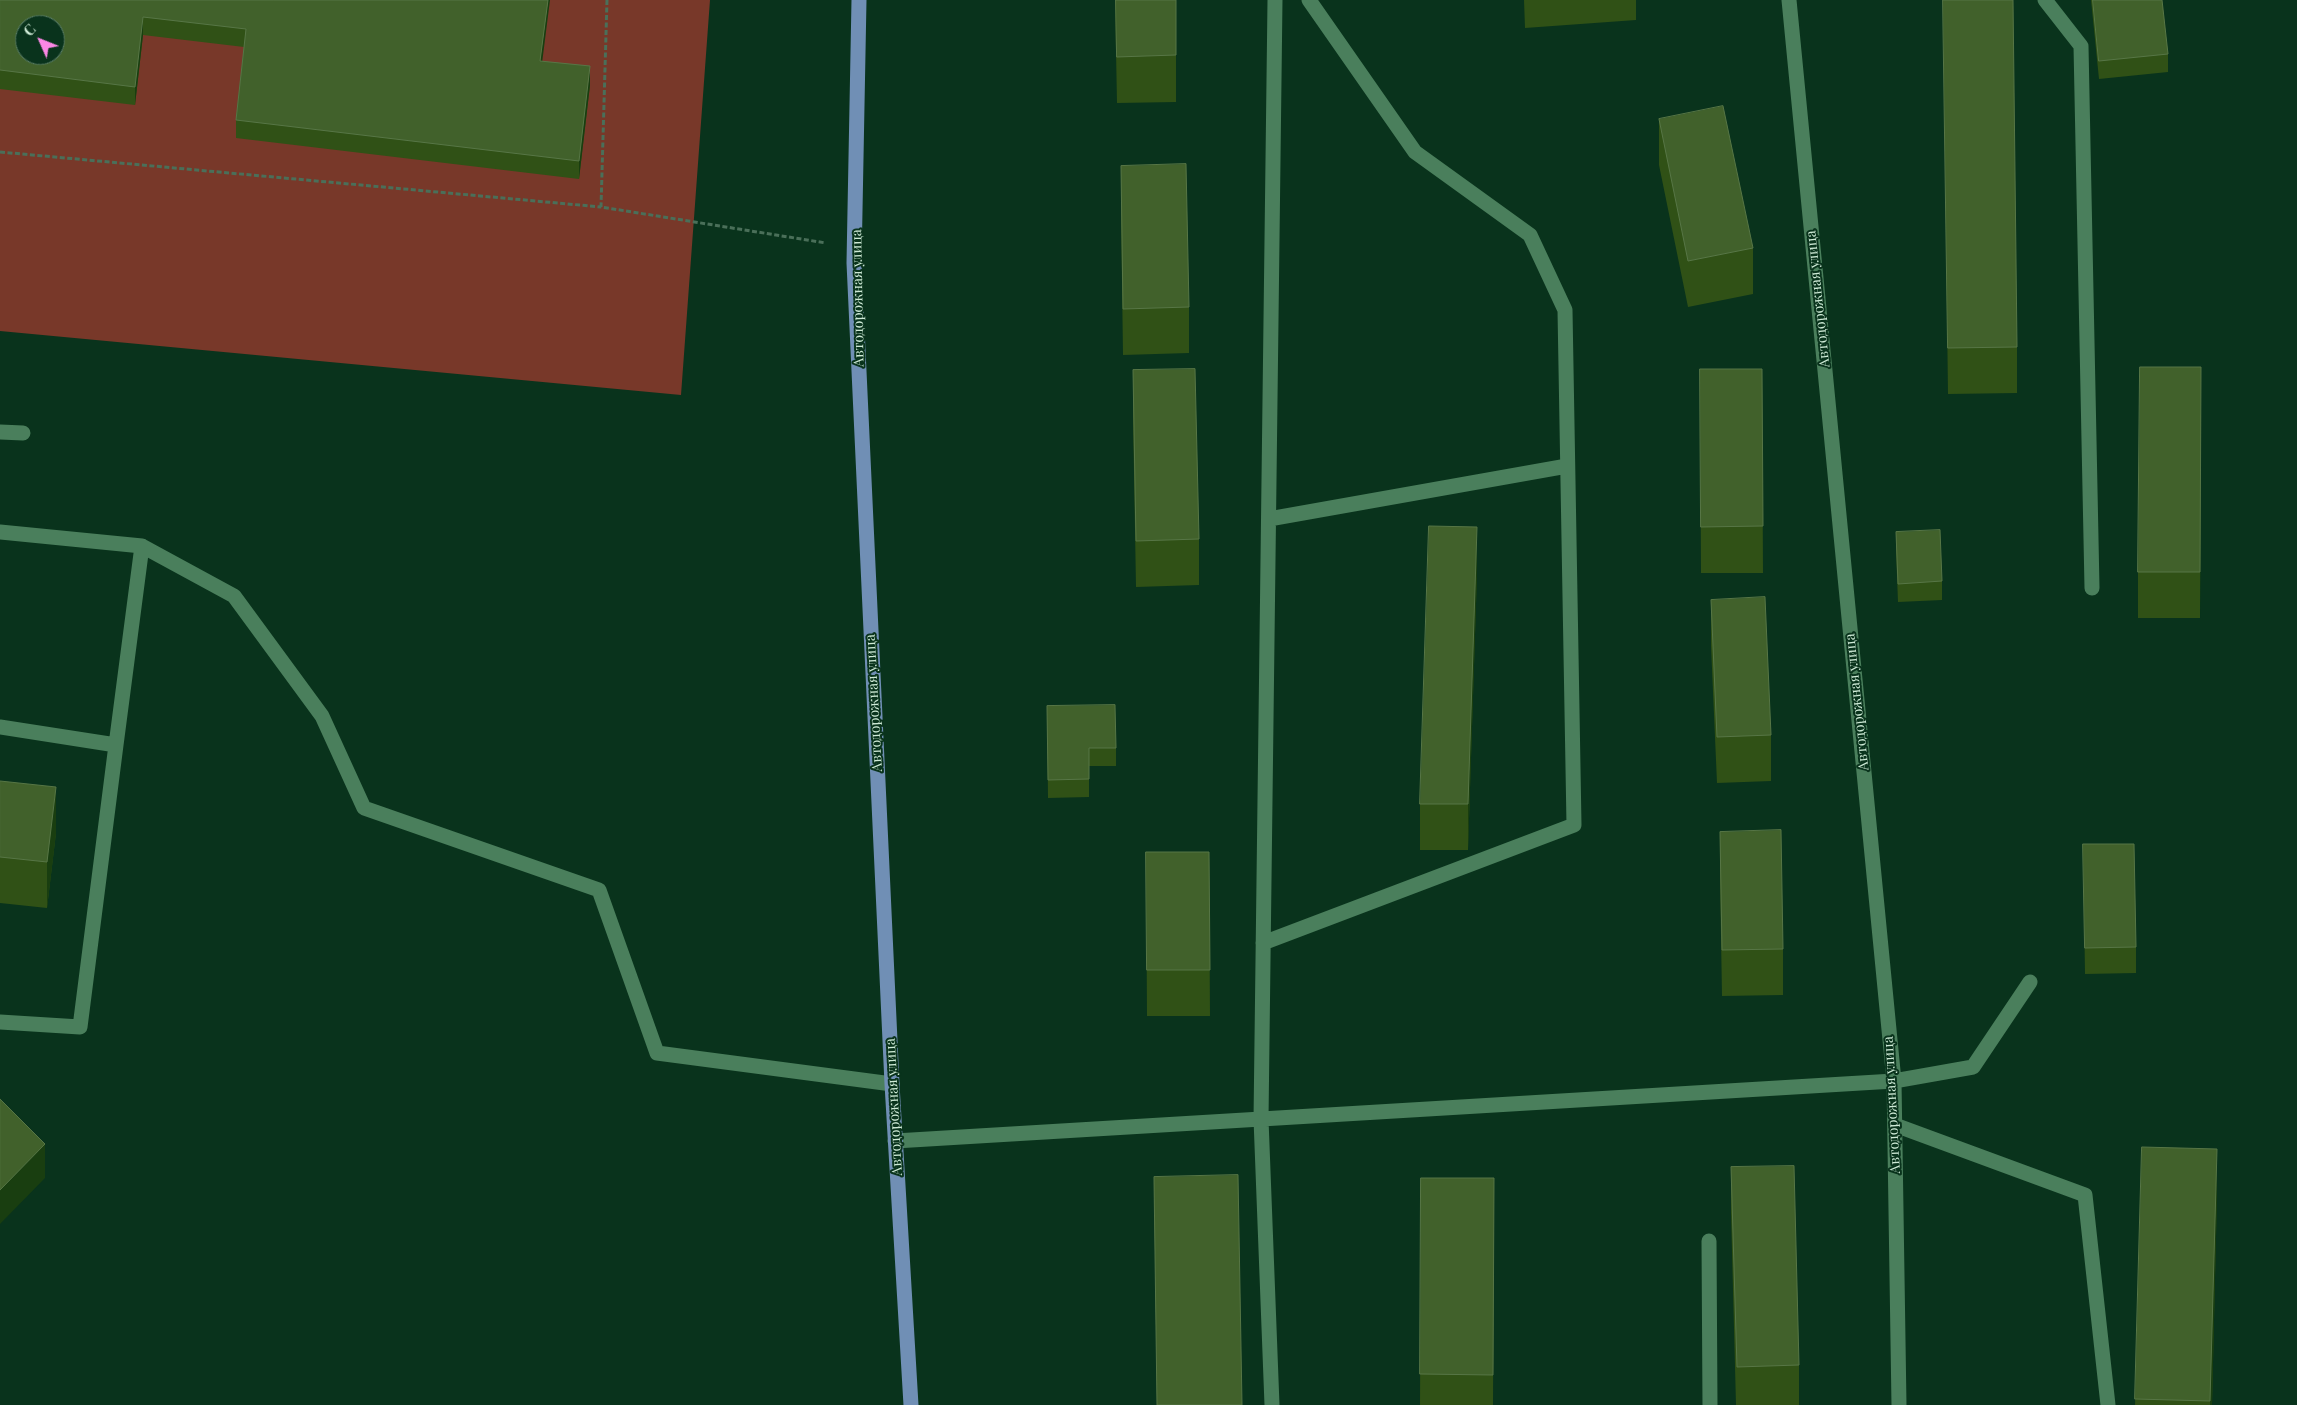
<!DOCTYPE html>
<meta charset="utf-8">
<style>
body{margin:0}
#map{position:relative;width:2297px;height:1405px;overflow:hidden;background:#09331c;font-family:"Playfair Display",serif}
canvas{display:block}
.north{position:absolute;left:15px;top:15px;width:50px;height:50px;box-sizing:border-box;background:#09331c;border:1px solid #587c66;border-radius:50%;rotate:314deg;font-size:14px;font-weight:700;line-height:20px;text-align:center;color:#ceead6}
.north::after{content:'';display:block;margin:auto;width:18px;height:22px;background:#fb87e5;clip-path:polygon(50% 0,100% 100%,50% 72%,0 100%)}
</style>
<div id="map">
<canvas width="2297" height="1405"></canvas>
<div class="north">С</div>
</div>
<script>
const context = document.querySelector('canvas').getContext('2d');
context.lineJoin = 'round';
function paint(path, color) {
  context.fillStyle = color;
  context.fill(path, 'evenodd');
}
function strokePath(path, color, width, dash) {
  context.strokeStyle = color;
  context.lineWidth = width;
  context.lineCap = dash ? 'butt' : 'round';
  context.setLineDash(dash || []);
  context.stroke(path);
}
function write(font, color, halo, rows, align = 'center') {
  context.font = font + ' "Playfair Display",serif';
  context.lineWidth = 4;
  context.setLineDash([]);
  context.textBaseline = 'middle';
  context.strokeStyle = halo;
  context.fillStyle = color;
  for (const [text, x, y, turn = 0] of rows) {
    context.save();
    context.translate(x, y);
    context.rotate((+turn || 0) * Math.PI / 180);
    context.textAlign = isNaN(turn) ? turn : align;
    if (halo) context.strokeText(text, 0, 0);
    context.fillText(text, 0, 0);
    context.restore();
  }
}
paint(new Path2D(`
 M0,0h710l-29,395 -681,-64zM25,25h30v30h-30z`), '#783829');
strokePath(new Path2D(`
 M607,0l-6,207 225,36
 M0,152l601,55`), '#4a6f59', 3, [5, 2.5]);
strokePath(new Path2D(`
 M1789,0l105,1081 5,324
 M2045,0l36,46 11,542
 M0,432l23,1
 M1269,519l298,-53
 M0,532l142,14 -26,199
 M142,546l92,50 88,120 42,92 235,82 58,163 235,31
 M0,727l116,18 -36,282 -80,-5
 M1263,943l311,-118 -9,-515 -35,-75 -115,-83 -106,-152
 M1895,1125l190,70 23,210
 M895,1141l999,-60 79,-14 57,-85
 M1709,1241l1,164
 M1272,1405l-11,-286 14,-1119`), '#4a7f5c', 15);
strokePath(new Path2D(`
 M859,0l-5,263 38,821 19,321`), '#708fb5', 15);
paint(new Path2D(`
 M0,0l543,61 47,24 -11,94 -343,-41v-18l8,-73 -101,-12 -8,70 -135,-16z
 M1115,0h61v102l-59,1z
 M1524,0h112v20l-111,8z
 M1943,0l74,347v46l-69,1z
 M2091,0h71l6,54v18l-69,7z
 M1659,119l94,129v46l-65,13 -29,-142z
 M1121,166l68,141v46l-66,2 -2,-143z
 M1700,369h62l1,204h-62z
 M1133,370l66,169v46l-63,2 -3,-170z
 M2201,413l-1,205h-62v-46z
 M1896,532l46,49v19l-44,2 -2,-52z
 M1477,574l-9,276h-48v-46z
 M1711,600l60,135v46l-54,2 -6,-137z
 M1047,706l69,42v18h-27v31l-41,1z
 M0,781l56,52 -9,75 -47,-5z
 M1720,832l63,117v46l-61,1 -2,-118z
 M2083,844l53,103v26l-51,1z
 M1146,852h63l1,164h-63z
 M2142,1147l75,48 -5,210h-77z
 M1731,1167l68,198v40h-63l-5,-192z
 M1154,1177l88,228h-85z
 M1421,1178h73l-1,227h-73z`), '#305116');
paint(new Path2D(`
 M548,0h2l-10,79v-18z
 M143,17v18l-8,70v-18z
 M590,66v19l-11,94v-18z
 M2201,413l-1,205v-46z
 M1477,527v47l-9,276v-46z
 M56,787v46l-9,75v-46z
 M45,1144v34l-45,46v-34z
 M2217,1149v46l-5,210h-2z`), '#193e10');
const building = new Path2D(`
 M0,0h548l-8,61 50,5 -11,95 -343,-41 10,-91 -103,-12 -8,70 -135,-17zM25,25h30v30h-30z
 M1116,0h60v55l-59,2z
 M1943,0h70l4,347 -69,1z
 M2093,0h69l6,54 -69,7z
 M1723,106l30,142 -65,13 -29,-142z
 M1186,164l3,143 -66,2 -2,-143z
 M2140,367h61l-1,205h-62z
 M1195,369l4,170 -63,2 -3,-171z
 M1700,369h62l1,157 -62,1z
 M1429,526l48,1 -9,277h-48z
 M1940,530l2,51 -44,3 -2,-52z
 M1765,597l6,138 -54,2 -6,-137z
 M1115,705l1,43h-27v31l-41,1 -1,-74z
 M0,781l56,6 -9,75 -47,-5z
 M1781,830l2,119 -61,1 -2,-118z
 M2083,844h51l2,103 -51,1z
 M1146,852h63l1,118h-63z
 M0,1099l45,45 -45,46z
 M2142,1147l75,2 -7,252 -75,-2z
 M1794,1166l5,199 -62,2 -6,-200z
 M1238,1175l4,230h-85l-3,-228z
 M1421,1178h73l-1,197 -73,-1z`);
paint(building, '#41612b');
strokePath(building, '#577646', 1);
write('14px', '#ceead6', '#09331c', [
 ["Автодорожная улица",858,298,-91],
 ["Автодорожная улица",1818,299,-96],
 ["Автодорожная улица",1857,702,-96],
 ["Автодорожная улица",874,703,-93],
 ["Автодорожная улица",1892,1105,-93],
 ["Автодорожная улица",894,1107,-93]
]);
</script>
